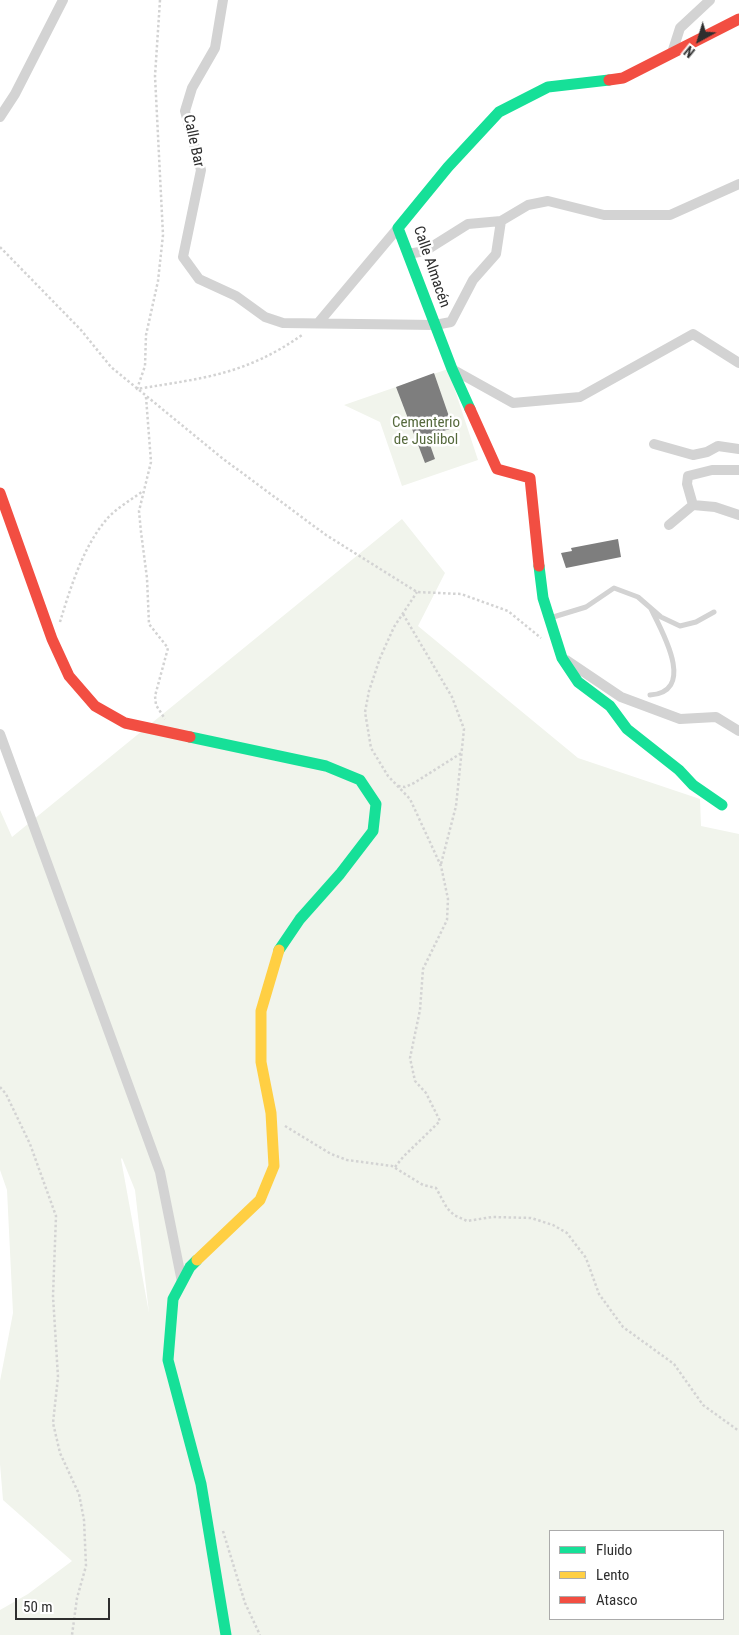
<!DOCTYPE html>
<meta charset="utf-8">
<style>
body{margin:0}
#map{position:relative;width:739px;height:1635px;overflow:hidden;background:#fff;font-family:"Roboto Condensed",sans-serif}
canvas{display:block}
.legend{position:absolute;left:549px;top:1530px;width:175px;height:90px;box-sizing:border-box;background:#fff;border:1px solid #ababab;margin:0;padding:6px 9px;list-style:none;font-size:15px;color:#2e2e2e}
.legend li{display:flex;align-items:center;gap:10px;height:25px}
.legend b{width:25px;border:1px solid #ababab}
.north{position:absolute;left:674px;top:15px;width:50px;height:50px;-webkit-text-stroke:4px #fff;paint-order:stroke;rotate:219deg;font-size:14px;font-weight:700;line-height:20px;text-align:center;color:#2e2e2e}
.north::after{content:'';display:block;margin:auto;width:18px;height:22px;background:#2e2e2e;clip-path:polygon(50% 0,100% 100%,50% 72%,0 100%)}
.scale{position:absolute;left:15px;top:1598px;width:95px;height:22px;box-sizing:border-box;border:2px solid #2e2e2e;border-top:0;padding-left:6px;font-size:15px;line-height:18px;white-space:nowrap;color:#2e2e2e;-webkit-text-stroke:4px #fff;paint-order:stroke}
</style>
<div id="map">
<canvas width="739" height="1635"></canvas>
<ul class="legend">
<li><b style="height:6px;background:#16e098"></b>Fluido</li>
<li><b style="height:6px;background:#ffcf43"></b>Lento</li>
<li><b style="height:6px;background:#f24e42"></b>Atasco</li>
</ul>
<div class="north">N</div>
<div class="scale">50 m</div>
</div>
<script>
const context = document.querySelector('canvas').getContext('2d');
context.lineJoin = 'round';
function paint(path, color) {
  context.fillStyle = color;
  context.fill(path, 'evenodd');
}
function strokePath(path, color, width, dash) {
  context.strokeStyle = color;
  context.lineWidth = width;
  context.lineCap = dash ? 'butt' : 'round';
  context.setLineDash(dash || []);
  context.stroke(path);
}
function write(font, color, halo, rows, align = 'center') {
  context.font = font + ' "Roboto Condensed",sans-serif';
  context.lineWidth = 5;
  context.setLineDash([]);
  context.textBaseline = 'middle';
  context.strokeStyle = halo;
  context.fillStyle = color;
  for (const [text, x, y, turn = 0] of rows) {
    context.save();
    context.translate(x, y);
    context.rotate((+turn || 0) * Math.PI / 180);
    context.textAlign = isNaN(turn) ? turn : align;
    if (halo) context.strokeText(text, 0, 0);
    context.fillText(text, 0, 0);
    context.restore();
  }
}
paint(new Path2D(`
 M448,369l30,91 -76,26 -22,-64 -36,-17z
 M402,519l43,54 -27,53 160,132 122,41 1,27 38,8v801h-739v-25l28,-16 44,-33 -69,-61 -3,-36v-83l13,-68 -6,-123 -7,-20v-360l12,27zM122,1158l13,32 14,123 -28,-154zM550,1531h173v88h-173z`), '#f1f4ec');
paint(new Path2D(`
 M434,373l19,55 -26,8 8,23 -10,4 -29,-76z
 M618,539l3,18 -55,11 -5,-15 11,-2 -1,-3z`), '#7e7e7e');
strokePath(new Path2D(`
 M160,0l-5,76 8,159 -5,46 -12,54 -1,31 -8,23c66,-11 108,-14 165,-54
 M0,247l81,83 30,37 111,91 104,77 91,57 44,2 47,17 33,27
 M146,397l5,65 -12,49 2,21 6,46 2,46 19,24 -13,48 1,9 9,14
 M403,614l49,83 12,32 -8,77 -15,58
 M60,622c10,-33 23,-75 46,-102 9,-11 25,-20 37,-29
 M398,786l7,1 9,-4 49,-31
 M0,1087l6,7 24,50 26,72 -3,80 5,81 -5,46 7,30 19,41 5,26 2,46 -9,32 -5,37
 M285,1126l46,28 16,6 45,6 31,19 13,3 11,20 7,7 13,6 25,-4 39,1 22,7 14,8 19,25 13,36 24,33 51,37 29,41 36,26
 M395,1167l8,-10 37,-36 -14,-28 -11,-12 -5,-23 10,-48 3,-41 24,-49 1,-21 -7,-33 -31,-67 -22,-23 -17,-28 -6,-36 4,-21 11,-33 14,-31 23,-35
 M223,1531l22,72 15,32`), '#d3d3d3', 2.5, [2.5, 2.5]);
strokePath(new Path2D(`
 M550,618l36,-11 28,-19 24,9 23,20 19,9 16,-4 18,-10
 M650,695c47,-3 12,-64 1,-86`), '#d3d3d3', 5);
strokePath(new Path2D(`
 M223,0l-8,48 -23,40 -7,23 16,59 -18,87 16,22 37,17 29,21 18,6 152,2 16,-3 22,-42 23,-26 5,-33
 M672,53l8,-25 30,-28
 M0,117l15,-23 48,-94
 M408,254l17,-3 43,-27 33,-3 27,-16 20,-4 56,14h66l69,-31
 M319,322l79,-94
 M452,369l61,34 67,-6 113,-63 46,29
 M654,444l39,11 14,-3 11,-6 21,3
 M693,505l-6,-21 1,-8 24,-6h27
 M669,525l24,-20 22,2 24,8
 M566,660l55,37 59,22 36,-2 23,14
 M0,734l160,438 22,110`), '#d3d3d3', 10);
strokePath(new Path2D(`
 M470,409l-18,-40 -54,-141 50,-61 51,-55 49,-25 61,-7
 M539,566l4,32 19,60 16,24 32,24 17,23 52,41 14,15 29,20
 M190,737l136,29 34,14 16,24 -3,27 -33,43 -40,45 -21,31
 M197,1260l-7,7 -17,32 -5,61 33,124 25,151`), '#16e098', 11);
strokePath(new Path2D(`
 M197,1260l63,-60 14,-34 -3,-53 -10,-51v-51l18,-61`), '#ffcf43', 11);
strokePath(new Path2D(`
 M609,80l14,-2 116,-59
 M470,409l27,60 33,9 9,88
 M0,493l52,146 17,37 26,30 30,17 65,14`), '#f24e42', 11);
write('15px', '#2e2e2e', '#fff', [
 ["Calle Bar",193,141,78],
 ["Calle Almacén",431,267,71]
]);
write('15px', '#55693c', '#fff', [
 ["Cementerio",426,423],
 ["de Juslibol",426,440]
]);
</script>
